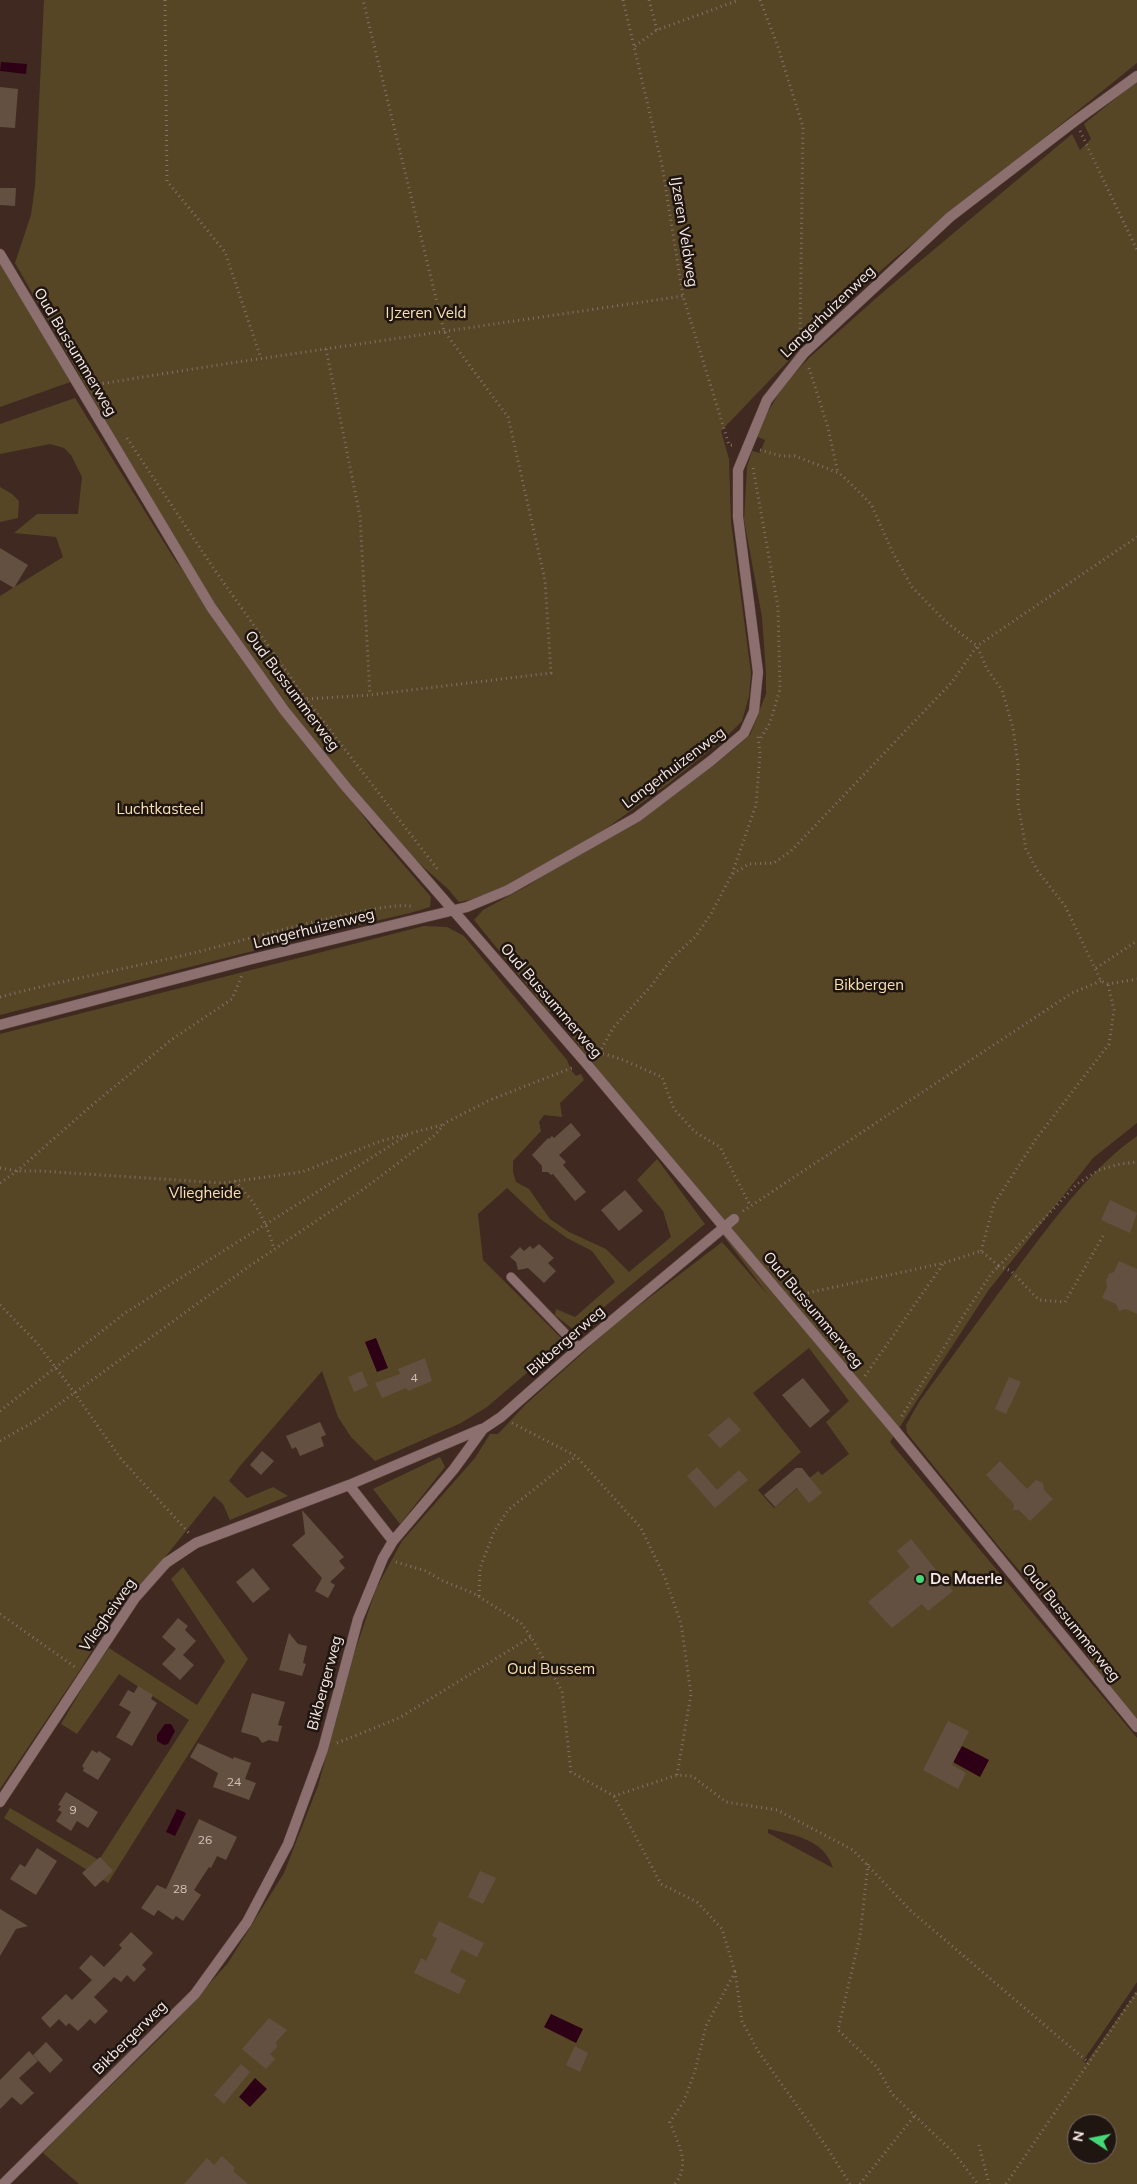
<!DOCTYPE html>
<style>
body{margin:0}
#map{position:relative;width:1137px;height:2184px;overflow:hidden;background:#402921;font-family:Mulish,sans-serif}
canvas{display:block}
.north{position:absolute;left:1067px;top:2114px;width:50px;height:50px;box-sizing:border-box;background:#1f1511;border:1px solid #766a65;border-radius:50%;rotate:281deg;font-size:14px;font-weight:700;line-height:20px;text-align:center;color:#f9e9e4}
.north::after{content:'';display:block;margin:auto;width:18px;height:22px;background:#47d779;clip-path:polygon(50% 0,100% 100%,50% 72%,0 100%)}
</style>
<div id="map">
<canvas width="1137" height="2184"></canvas>
<div class="north">N</div>
</div>
<script>
const context = document.querySelector('canvas').getContext('2d');
context.lineJoin = 'round';
function paint(path, color) {
  context.fillStyle = color;
  context.fill(path, 'evenodd');
}
function strokePath(path, color, width, dash) {
  context.strokeStyle = color;
  context.lineWidth = width;
  context.lineCap = dash ? 'butt' : 'round';
  context.setLineDash(dash || []);
  context.stroke(path);
}
function write(font, color, halo, rows, align = 'center') {
  context.font = font + ' Mulish,sans-serif';
  context.lineWidth = 5;
  context.setLineDash([]);
  context.textBaseline = 'middle';
  context.strokeStyle = halo;
  context.fillStyle = color;
  for (const [text, x, y, turn = 0] of rows) {
    context.save();
    context.translate(x, y);
    context.rotate((+turn || 0) * Math.PI / 180);
    context.textAlign = isNaN(turn) ? turn : align;
    if (halo) context.strokeText(text, 0, 0);
    context.fillText(text, 0, 0);
    context.restore();
  }
}
paint(new Path2D(`
 M44,0h1093v63l-242,195 -55,49 -119,124 8,28 2,63 20,151 -2,23 -7,25 -16,16 -58,47 -99,71 -86,42 -24,5 -11,-13 -38,-34 -104,-124 -91,-126 -101,-170 -99,-172 16,-48 4,-29z
 M1137,81v1042l-44,35 -105,133 -98,151 247,296v244l-54,79 3,2 51,-72v193h-1058l-36,-31 13,-14 110,-107 62,-69 56,-90 34,-87 36,-132 22,-65 26,-48 73,-83 15,-24h8l27,-29 90,-81 107,-82 47,54 -217,-286 -3,2 -75,-92 9,-10 46,-25 187,-121 34,-29 16,-41v-21l-4,-56 -18,-97 3,-53 5,-16 8,2 5,-13 -7,-3 2,-12 24,-40 25,-27 73,-65 190,-159 8,16 11,-11 -7,-15zM809,1348l40,53 -23,21 23,32 -27,21 -4,-4 -44,37 -16,-18 43,-38 -48,-59zM768,1829c26,6 56,10 65,39l-65,-35zM1077,2124h30v30h-30z
 M0,263l76,117 -76,27z
 M75,398l98,159 199,271 59,69 -1,10 -20,6 -82,19 -328,83v-419l63,-39 -7,-20 -42,-4 23,-19h41l4,-37 -11,-22 -7,-7 -14,-4 -50,10v-30z
 M0,487l12,7 7,7 -1,17 -18,4z
 M424,926l23,1 17,9 103,124 4,10 5,6 5,-2 3,6 -24,23 2,14 -18,-2 -5,7 2,9 -28,30v11l3,10 13,7 21,30 19,13 37,17 23,23 42,-35 -8,-26 -26,-31 20,-21 48,65 -130,107 -20,-16 1,-6 19,8 40,-35 -23,-31 -25,-13 -28,-20 -32,-30 -29,26 5,46 81,81 -77,66 -26,16 -86,38 -24,-24 -13,-20 -16,-46 -82,95 -11,15 18,17 26,-11 15,9 -58,24 -7,-16 -9,-8 -56,70 -29,29 -24,34 -25,41 -80,119v-755z
 M1137,1136v590l-27,-33 -32,-54 -78,-91 -93,-115 -1,-8 13,-23c36,-49 71,-98 108,-147 33,-43 65,-87 110,-119z
 M440,1457l5,10 -45,57 -27,-35z
 M183,1567l65,92 -140,224 -104,-65 6,-10 89,52 90,-140 -70,-46 -42,60 -16,-10 32,-54 16,-22 88,57 28,-44 -54,-82z`), '#564626');
paint(new Path2D(`
 M1,62l26,2 -1,10 -26,-3z
 M376,1338l12,30 -11,4 -12,-30z
 M165,1724h6l4,7 -7,13 -4,1 -7,-4v-6z
 M962,1746l27,14 -9,17 -27,-15z
 M177,1809l9,4 -11,23 -9,-4z
 M551,2014l32,15 -7,14 -32,-16z
 M255,2078l12,11 -17,18 -11,-10z`), '#2d0015');
paint(new Path2D(`
 M0,87l18,2 -3,39 -15,-1z
 M0,188h16l-1,18 -15,-1z
 M0,548l28,17 -14,23 -14,-8z
 M571,1123l10,12 -22,20 7,7 -3,3 23,27 -11,9 -22,-27 -2,1 -3,-3h-6v-6l-10,-11 16,-17 1,1 3,-3 2,2z
 M625,1190l18,21 -24,20 -18,-21z
 M1110,1200l27,13 -7,20 -29,-13z
 M539,1244l15,14 -6,5 8,8 -12,12 -16,-15 -10,2 -2,-8 -6,-5 10,-10 4,4 6,-5 3,3z
 M1119,1261l18,8v45l-11,-5 -7,2 -3,-7 -14,-6 5,-11 -1,-6 3,-7 5,-2z
 M425,1358l7,23 -24,10 -2,-3 -24,10 -7,-15 25,-9 -2,-5z
 M362,1371l6,15 -14,6 -6,-15z
 M1009,1377l12,5 -15,32 -11,-5z
 M803,1378l27,33 -20,17 -28,-33z
 M729,1417l12,13 -21,18 -12,-13z
 M320,1422l6,13 -5,2 3,9 -24,10 -4,-9 -4,2 -6,-13z
 M262,1451l12,10 -13,14 -11,-10z
 M1000,1461l27,28 9,-9 7,3 1,7 9,9 -23,22 -11,-11h-6l1,-6 -28,-29z
 M697,1467l20,23 22,-20 9,10 -33,28 -28,-32z
 M796,1468h6l20,25 -13,10 -12,-15 -22,19 -11,-12z
 M302,1510l42,47 -5,4 6,7 -15,14 5,3 -7,13 -13,-7 7,-13 -30,-33 13,-11z
 M911,1539l42,52 -25,20 -6,-7 -30,24 -24,-26 42,-35 -13,-16z
 M253,1568l17,21 -17,14 -17,-21z
 M178,1618l10,8 -3,4 11,11 -13,14 11,10 -14,15 -18,-16 14,-15 -14,-12z
 M289,1633l9,11 9,2 -4,17 3,1 -4,12 -23,-6z
 M138,1686l15,9 -2,4 6,4 -25,43 -16,-9 15,-25 -12,-7 9,-15 6,3z
 M252,1693l33,9 -7,23 4,1 -4,16 -9,-2 -7,3 -4,-6 -17,-5z
 M948,1721l21,10 -17,34 14,8 -8,16 -35,-19z
 M198,1743l35,16 1,-2 17,6 -6,16 11,4 -7,17 -36,-13 5,-14 -28,-16z
 M92,1750l5,3 2,-2 12,8 -13,21 -15,-9 1,-3 -2,-2z
 M66,1792l32,20 -10,16 -11,-7 -6,10 -15,-10 6,-9 -4,-2 3,-4 -3,-1z
 M199,1819l38,18 -11,23 -9,-4 -6,12 -2,-1 -15,23 7,5 -18,26 -7,-5 -3,4 -15,-10 -4,6 -13,-8 16,-23 9,4z
 M37,1848l20,13 -21,34 -26,-16 10,-15 5,3z
 M100,1857l13,14 -18,16 -13,-14z
 M480,1871l16,7 -13,26 -15,-7z
 M0,1909l28,17 -12,3 -16,27z
 M439,1921l45,22 -7,14 -16,-8 -11,23 16,8 -7,14 -45,-21 7,-15 5,3 11,-23 -5,-2z
 M131,1932l22,21 -11,12 4,4 -12,13 -7,-7 -6,7 -7,-5 -20,20 14,14 -13,13 -5,-5 -12,12 -9,-8 -3,3 -7,-7 -9,9 -9,-10 25,-24 6,6 20,-20 -13,-12 12,-13 13,12 18,-19 -3,-3z
 M269,2018l18,12 -11,12 1,5 -7,7 5,5 -9,10 -24,-20z
 M46,2042l17,18 -13,13 -17,-18z
 M575,2046l13,7 -8,19 -14,-7z
 M29,2051l9,10 -19,17 15,15 -13,12 -9,-8 -12,12v-29z
 M241,2064l9,8 -26,32 -10,-9z
 M222,2156l13,12 -2,3 15,13h-64l23,-26 7,7z`), '#645040');
const service = new Path2D(`
 M511,1277l68,71`);
const minor = new Path2D(`
 M0,254l211,353 73,103 62,77 239,275 309,367 243,298
 M0,1025l248,-65 219,-53 41,-17 129,-73 75,-57 32,-27 10,-22 4,-39 -20,-155v-47l29,-70 37,-47 146,-136 125,-96 62,-45
 M349,1485l44,56
 M0,1802l135,-204 31,-35 30,-20 153,-58 132,-56
 M3,2184l192,-190 52,-72 41,-78 35,-95 35,-130 25,-61 10,-17 61,-72 29,-40 18,-12 78,-69 155,-129`);
strokePath(service, '#5e4840', 10);
strokePath(minor, '#5e4840', 11);
strokePath(new Path2D(`
 M165,0l2,181 58,71 36,106
 M623,0l39,165 21,131 46,149h6
 M649,0l8,30
 M760,0l17,44 26,83 -3,211
 M635,46l22,-16 82,-30
 M1080,131l57,119
 M326,349l34,167 10,179
 M809,368l18,56 11,49
 M93,385l138,-22 452,-67
 M127,438l87,131 92,130 133,172
 M760,450l21,6h14l44,17 11,10 21,21 22,49 19,34 34,35 31,24 10,23 15,21 11,38 5,36v40l8,45 11,21 28,36 36,75 7,3 29,-5
 M753,468l25,139 2,82 -10,34 -11,18
 M307,699l63,-4 181,-22 -6,-93 -37,-163 -64,-86 -81,-331
 M733,874l16,-10 25,-1 17,-12 161,-169 25,-36 160,-109
 M1096,968l41,-27
 M0,997c61,-16 123,-28 185,-42 36,-8 205,-58 228,-48
 M598,1053c21,3 44,16 64,24l12,32 21,23 25,15 30,58
 M594,1055l7,-5 12,-22 38,-42 22,-29 22,-20 16,-23 21,-40 24,-69 4,-51 -2,-18
 M0,1168l17,3h23l183,12 79,-11 79,-31 61,-16
 M235,1181c22,24 30,37 39,68
 M0,1183l17,-12 74,-65 80,-66 61,-41 10,-24
 M743,1211l329,-218 29,-12
 M1103,1236l-38,66 -26,-2 -28,-29 -12,-5 78,-82 22,-14 21,-6 17,-2
 M981,1251l13,-47 42,-65 73,-95 5,-34 -6,-26
 M798,1295l146,-32 37,-12 18,15 -8,8 -27,41 -64,104
 M0,1305l37,38 37,49 47,67 68,74
 M865,1376l78,-112
 M0,1411l125,-98 284,-179
 M512,1423l64,33 65,72 24,50 16,45 10,71 -14,81
 M0,1441l37,-21 211,-153 117,-79 70,-53 10,-12 45,-23 84,-33
 M396,1562l30,9 17,10 30,12 48,30 10,14 31,54 9,81 43,24 63,-21 15,1 34,26 51,8 76,40 58,61 177,151
 M479,1596l1,-28 14,-36 14,-22 68,-54
 M0,1614l75,53
 M337,1743l62,-25 132,-81
 M614,1796l47,88 36,18 25,27 13,43
 M868,1864l-8,72 -22,94 39,37 15,27 62,59 24,31
 M979,2145l10,39
 M675,2184c16,-21 3,-40 -5,-62l14,-21 11,-30 11,-45 29,-54 7,49 16,30 70,98 22,35
 M860,2184l55,-69
 M1006,2184l131,-192`), '#85716a', 3, [1, 4]);
strokePath(service, '#8c6f6f', 9);
strokePath(minor, '#8c6f6f', 10);
for (const [x, y, r, color] of [
 [920,1579,5,"#47d779"]
]) {
  const dot = new Path2D();
  dot.arc(x, y, r, 0, 2 * Math.PI);
  context.fillStyle = color;
  context.fill(dot);
  strokePath(dot, '#1f1511', 2);
}
write('12px', '#d4c3bb', null, [
 ["4",414,1378],
 ["24",234,1782],
 ["9",73,1810],
 ["26",205,1840],
 ["28",180,1889]
]);
write('15px', '#f9e9e4', '#1f1511', [
 ["IJzeren Veldweg",684,232,81],
 ["Langerhuizenweg",828,312,-44],
 ["Oud Bussummerweg",75,352,59],
 ["Oud Bussummerweg",292,691,53],
 ["Langerhuizenweg",674,768,-37],
 ["Langerhuizenweg",314,929,-14],
 ["Oud Bussummerweg",551,1001,49],
 ["Oud Bussummerweg",813,1310,50],
 ["Bikbergerweg",566,1341,-41],
 ["Vliegheiweg",108,1615,-55],
 ["Oud Bussummerweg",1071,1623,51],
 ["Bikbergerweg",325,1683,-75],
 ["Bikbergerweg",130,2038,-45]
]);
write('15px', '#f9e1b1', '#1f1511', [
 ["IJzeren Veld",426,313],
 ["Luchtkasteel",160,809],
 ["Bikbergen",869,985],
 ["Vliegheide",205,1193],
 ["Oud Bussem",551,1669]
]);
write('bold 15px', '#f9e9e4', '#1f1511', [
 ["De Maerle",930,1579]
], 'left');
</script>
